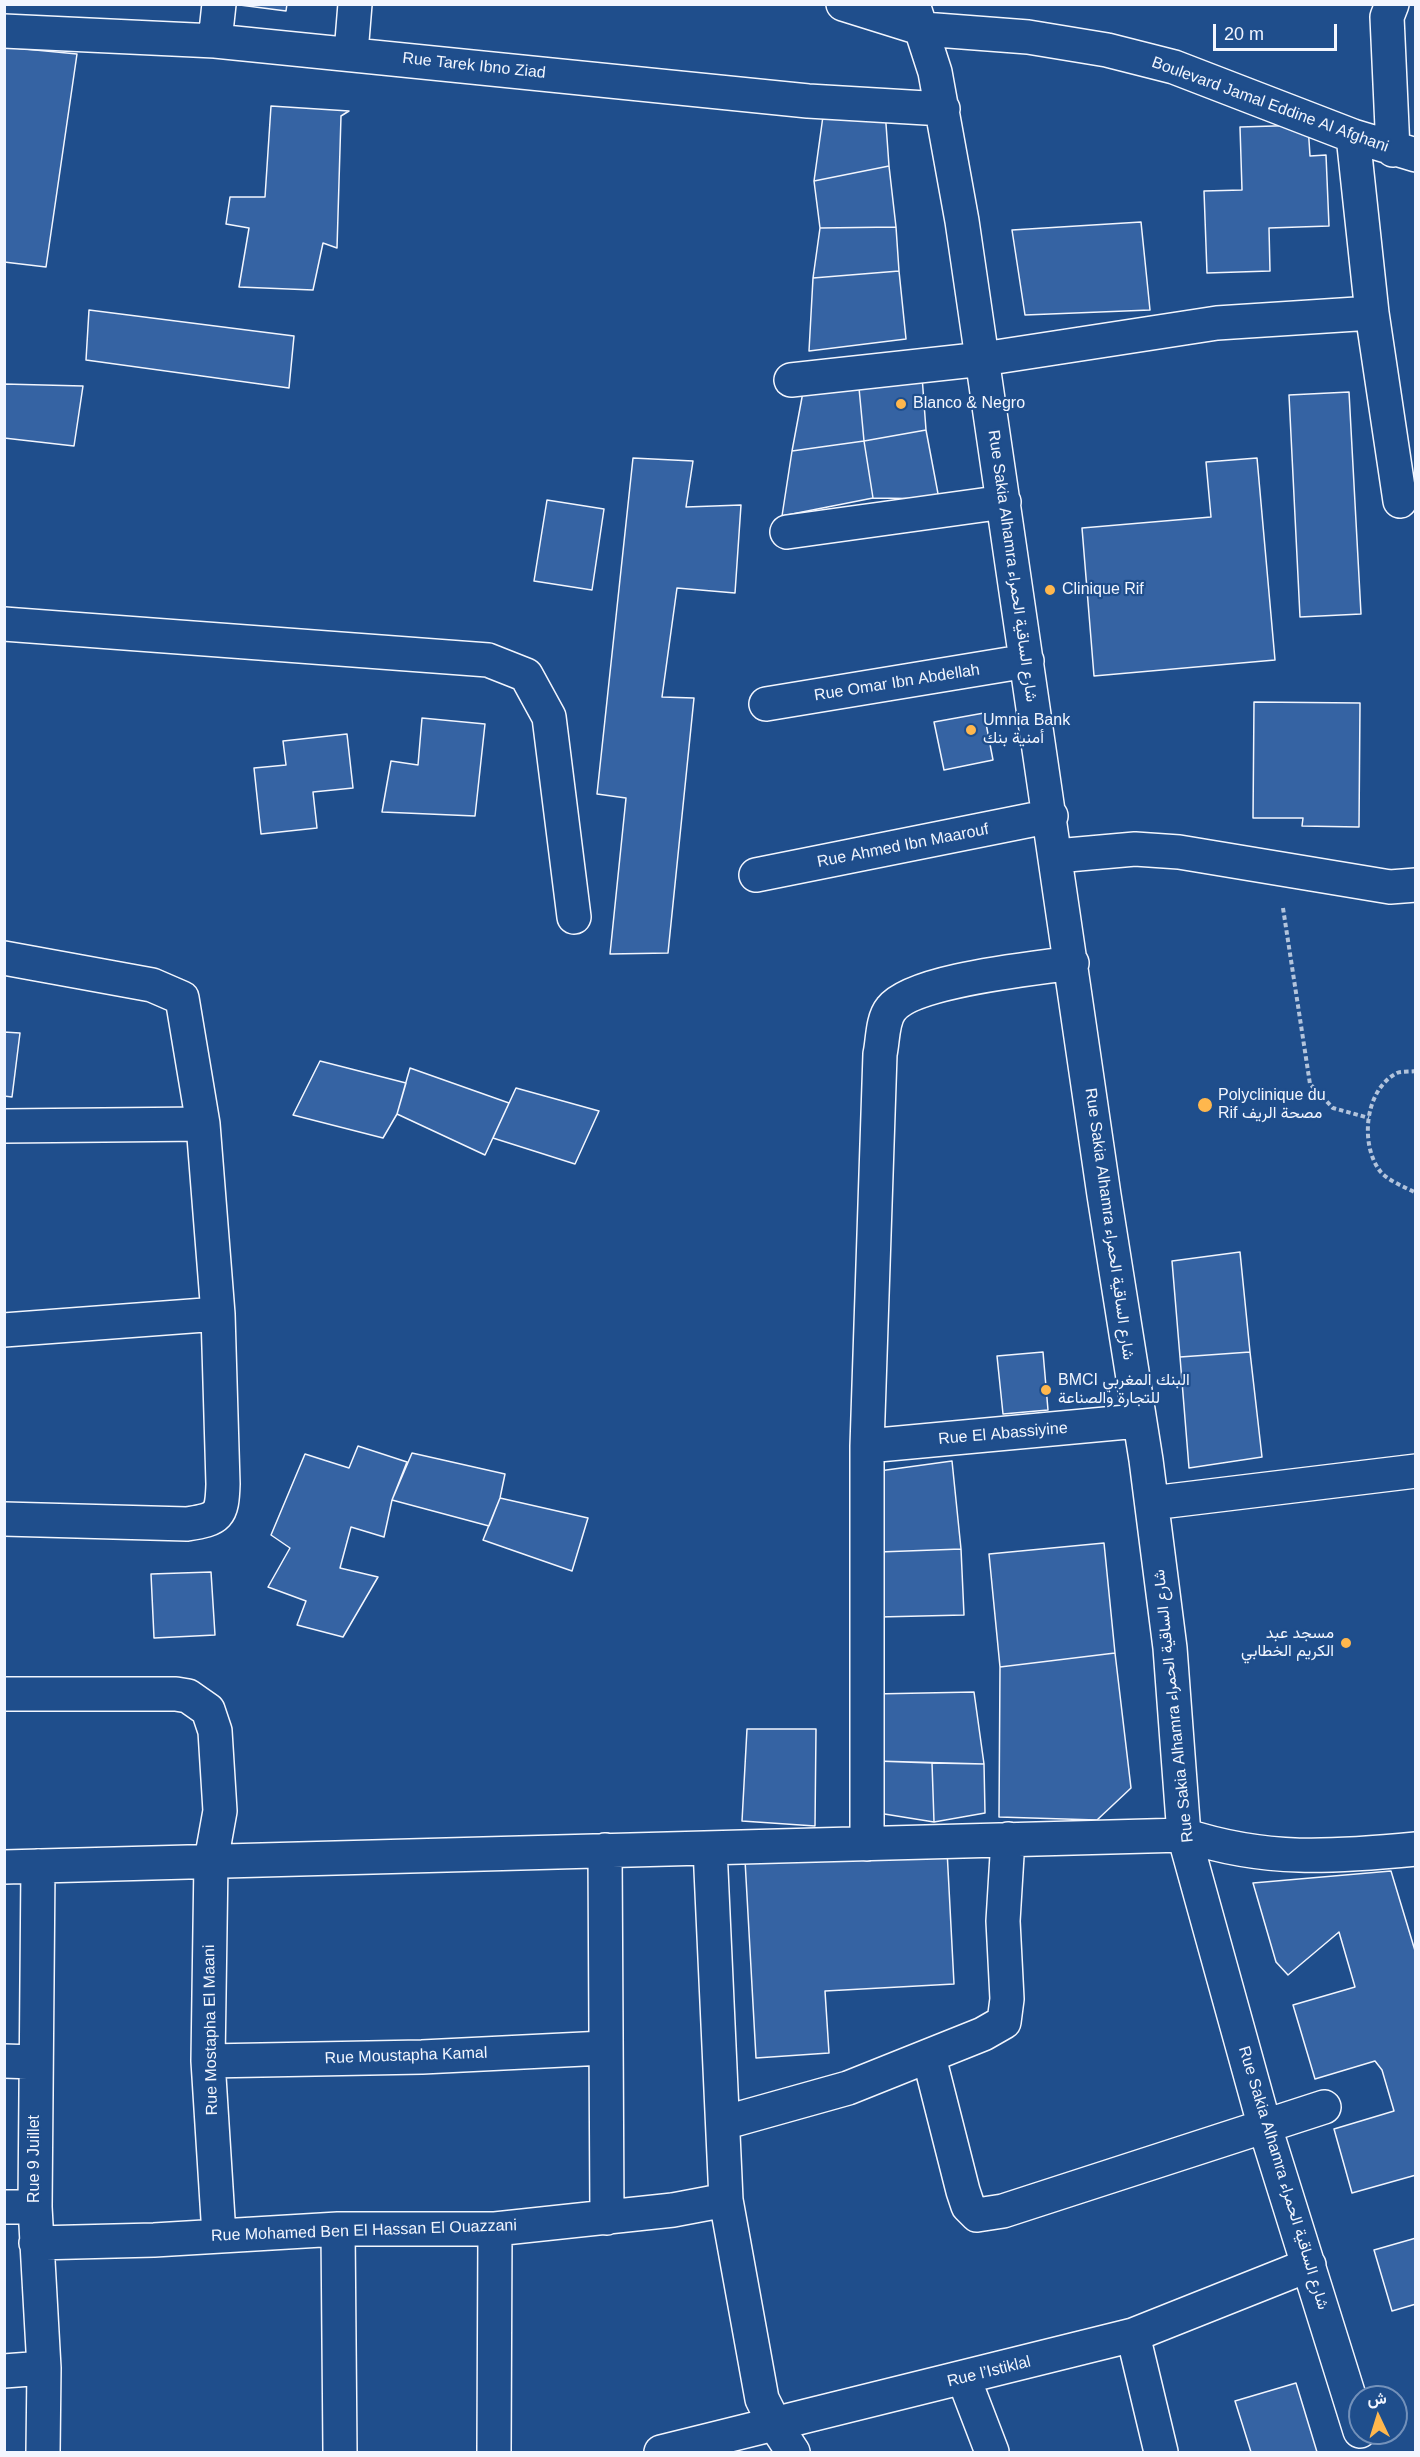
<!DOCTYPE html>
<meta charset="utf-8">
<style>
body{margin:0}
#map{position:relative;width:1420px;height:2457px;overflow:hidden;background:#1f4e8c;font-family:Arial,Vazirmatn,sans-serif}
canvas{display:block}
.frame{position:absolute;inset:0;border:6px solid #f2f6ff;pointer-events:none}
.north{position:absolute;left:1348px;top:2385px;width:60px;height:60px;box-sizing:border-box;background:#1f4e8c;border:2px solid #7391ba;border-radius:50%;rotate:356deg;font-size:16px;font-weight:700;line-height:24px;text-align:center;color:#f2f6ff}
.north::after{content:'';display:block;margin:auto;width:21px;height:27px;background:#ffb74d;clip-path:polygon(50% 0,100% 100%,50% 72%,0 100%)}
.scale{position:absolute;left:1213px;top:24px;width:124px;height:27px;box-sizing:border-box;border:3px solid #f2f6ff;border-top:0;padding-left:8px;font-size:18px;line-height:21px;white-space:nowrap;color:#f2f6ff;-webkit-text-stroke:4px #1f4e8c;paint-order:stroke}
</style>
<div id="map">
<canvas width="1420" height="2457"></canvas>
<div class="frame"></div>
<div class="north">ش</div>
<div class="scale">20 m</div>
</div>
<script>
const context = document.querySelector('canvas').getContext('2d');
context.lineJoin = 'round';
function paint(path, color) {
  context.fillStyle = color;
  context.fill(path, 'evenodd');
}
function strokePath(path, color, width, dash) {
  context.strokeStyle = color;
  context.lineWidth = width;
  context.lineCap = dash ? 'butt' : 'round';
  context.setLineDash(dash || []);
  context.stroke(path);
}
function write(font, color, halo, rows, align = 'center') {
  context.font = font + ' Arial,Vazirmatn,sans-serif';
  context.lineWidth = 4.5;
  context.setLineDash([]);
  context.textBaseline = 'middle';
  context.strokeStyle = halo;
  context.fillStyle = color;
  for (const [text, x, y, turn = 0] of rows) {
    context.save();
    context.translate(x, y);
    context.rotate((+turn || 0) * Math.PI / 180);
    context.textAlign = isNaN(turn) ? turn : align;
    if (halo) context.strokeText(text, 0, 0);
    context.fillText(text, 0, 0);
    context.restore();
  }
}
const building = new Path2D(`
 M232,4h55l-1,7z
 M4,47l73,7 -31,213 -42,-5z
 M271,106l78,5 -8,5 -4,132 -14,-5 -10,47 -74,-3 10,-59 -23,-4 4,-27h35z
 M824,109l61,1 4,56 -75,15z
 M1308,125l2,31 16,-1 3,71 -60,2 1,43 -63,2 -3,-82 38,-1 -2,-63z
 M889,166l7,61 -76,1 -6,-47z
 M1141,222l9,88 -125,5 -13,-85z
 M896,227l3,44 -86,7 7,-50z
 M899,271l7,68 -97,12 4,-73z
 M89,310l205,26 -5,52 -203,-28z
 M922,376l4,54 -62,11 -5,-53z
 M4,384l79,2 -9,60 -70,-8z
 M859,388l5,53 -72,10 11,-59z
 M1349,392l12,222 -61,3 -11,-222z
 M926,430l13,69 -66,-1 -9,-57z
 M864,441l9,57 -91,18 10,-65z
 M633,458l60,3 -7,46 55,-2 -6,88 -58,-5 -15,109 32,1 -26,255 -58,1 16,-156 -29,-4z
 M1257,458l18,202 -181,16 -12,-148 129,-11 -5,-55z
 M547,500l57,9 -12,81 -58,-9z
 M1254,702l106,1 -1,124 -57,-1 1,-8h-50z
 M984,713l9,47 -49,10 -10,-48z
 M422,718l63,6 -10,92 -93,-4 9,-51 27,4z
 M347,734l6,54 -40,4 4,36 -56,6 -7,-66 32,-3 -3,-24z
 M4,1032l16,1 -8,64 -8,-1z
 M320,1061l86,22 -9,31 -14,24 -90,-23z
 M410,1068l99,35 -24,52 -88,-41z
 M516,1088l83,23 -24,53 -82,-26z
 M1240,1252l10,100 -70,5 -8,-96z
 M1043,1352l5,58 -45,4 -6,-58z
 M1250,1352l12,105 -73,11 -9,-111z
 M358,1446l49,16 -15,38 -8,37 -33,-10 -11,41 38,9 -35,60 -46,-12 9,-24 -38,-14 22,-39 -19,-13 34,-81 44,14z
 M412,1453l93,21 -5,24 -11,28 -97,-26z
 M952,1461l9,88 -82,3v-81z
 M500,1498l88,20 -16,53 -89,-31z
 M1104,1543l11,110 -115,14 -11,-113z
 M961,1549l3,66 -85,2v-65z
 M211,1572l4,63 -61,3 -3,-64z
 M1115,1653l16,135 -34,32 -98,-3 1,-150z
 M974,1692l10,72 -108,-3 -3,-67z
 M747,1729h69l-1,97 -73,-5z
 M876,1761l56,2 2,59 -62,-10z
 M932,1763l52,1 1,49 -51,9z
 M947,1850l7,134 -129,7 4,62 -73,5 -11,-198z
 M1391,1871l25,83v221l-64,18 -18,-64 60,-18 -12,-41 -7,-9 -60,18 -22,-74 62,-18 -16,-55 -51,43 -12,-13 -23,-79z
 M1416,2238v66l-24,7 -18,-61z
 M1296,2383l21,69h-66l-16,-51z`);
paint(building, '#3563a3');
strokePath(building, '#f2f6ff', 1.5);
const minor = new Path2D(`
 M843,4l80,25 105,8 79,13 67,17 179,69 63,19
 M913,4l22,68 27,149 142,974 42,265 24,188 14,187 80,289 96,307
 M1392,4l-5,13 6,133
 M4,31l211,10 593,60 135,8
 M215,41l4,-37
 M351,53l4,-49
 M1353,136l19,177 28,188
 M791,380l192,-21 234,-36 155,-10
 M787,532l217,-30
 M4,624l484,36 38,15 23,42 25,200
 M766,704l261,-43
 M1056,856l79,-7 44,3 211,35 26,-2
 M756,875l295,-59
 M4,958l148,27 30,13 21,126 15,190 5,170c-1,32 -4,35 -36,40l-183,-5
 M4,1126l199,-2
 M4,1330l214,-16
 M867,1446l271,-25
 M1152,1503l264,-32
 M4,1694h172l12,2 20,14 7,21 5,80 -9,50 -3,200 11,174
 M867,1844v-398l13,-392c3,-13 2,-34 11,-45 22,-29 142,-40 181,-46
 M710,1848l16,352 36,199 12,24 19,29
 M605,1850l2,368
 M38,1866l-3,341 9,161 -1,84
 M4,1867l1180,-32c82,27 148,22 232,14
 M929,2057l34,134 5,15 9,9 26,-4 321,-104
 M4,2061l31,1
 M208,2061l214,-4 182,-9
 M723,2123l125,-35 135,-54 21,-12 3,-23 -4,-78 5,-82
 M4,2207h31
 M338,2229l2,223
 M36,2243l118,-3 184,-11h157l178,-19 53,-10
 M1133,2335l28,117
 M4,2371l40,-3
 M964,2379l28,73
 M494,2452l1,-223
 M661,2452l472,-117 176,-70`);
strokePath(minor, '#f2f6ff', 36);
strokePath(new Path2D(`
 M1283,908l27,176 23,24 36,10
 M1416,1071c-6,1 -14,0 -19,2 -33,17 -37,72 -17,98 8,10 25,16 36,22`), '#b3c4dc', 4, [4.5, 3]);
strokePath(minor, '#1f4e8c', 33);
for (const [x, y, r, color] of [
 [901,404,6,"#ffb74d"],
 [1050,590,6,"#ffb74d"],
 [971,730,6,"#ffb74d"],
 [1205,1105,8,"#ffb74d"],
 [1046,1390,6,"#ffb74d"],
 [1346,1643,6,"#ffb74d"]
]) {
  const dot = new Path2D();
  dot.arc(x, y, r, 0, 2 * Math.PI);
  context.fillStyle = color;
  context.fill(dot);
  strokePath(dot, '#1f4e8c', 2);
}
write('16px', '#f2f6ff', '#1f4e8c', [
 ["Rue Tarek Ibno Ziad",474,66,6],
 ["Boulevard Jamal Eddine Al Afghani",1270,105,20],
 ["Rue Sakia Alhamra شارع الساقية الحمراء",1012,566,82],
 ["Rue Omar Ibn Abdellah",897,683,-9],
 ["Rue Ahmed Ibn Maarouf",903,846,-11],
 ["Rue Sakia Alhamra شارع الساقية الحمراء",1109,1224,82],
 ["Rue El Abassiyine",1003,1434,-5],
 ["Rue Sakia Alhamra شارع الساقية الحمراء",1174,1706,-96],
 ["Rue Mostapha El Maani",211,2030,-91],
 ["Rue Moustapha Kamal",406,2056,-2],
 ["Rue 9 Juillet",35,2159,-90],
 ["Rue Sakia Alhamra شارع الساقية الحمراء",1283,2178,73],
 ["Rue Mohamed Ben El Hassan El Ouazzani",364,2231,-2],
 ["Rue l’Istiklal",989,2372,-14]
]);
write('16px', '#f2f6ff', '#1f4e8c', [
 ["Blanco & Negro",913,404],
 ["Clinique Rif",1062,590],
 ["Umnia Bank",983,721],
 ["أمنية بنك",983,739],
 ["Polyclinique du",1218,1096],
 ["Rif مصحة الريف",1218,1114],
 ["BMCI البنك المغربي",1058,1381],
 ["للتجارة والصناعة",1058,1399],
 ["مسجد عبد",1334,1634,"right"],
 ["الكريم الخطابي",1334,1652,"right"]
], 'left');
</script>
